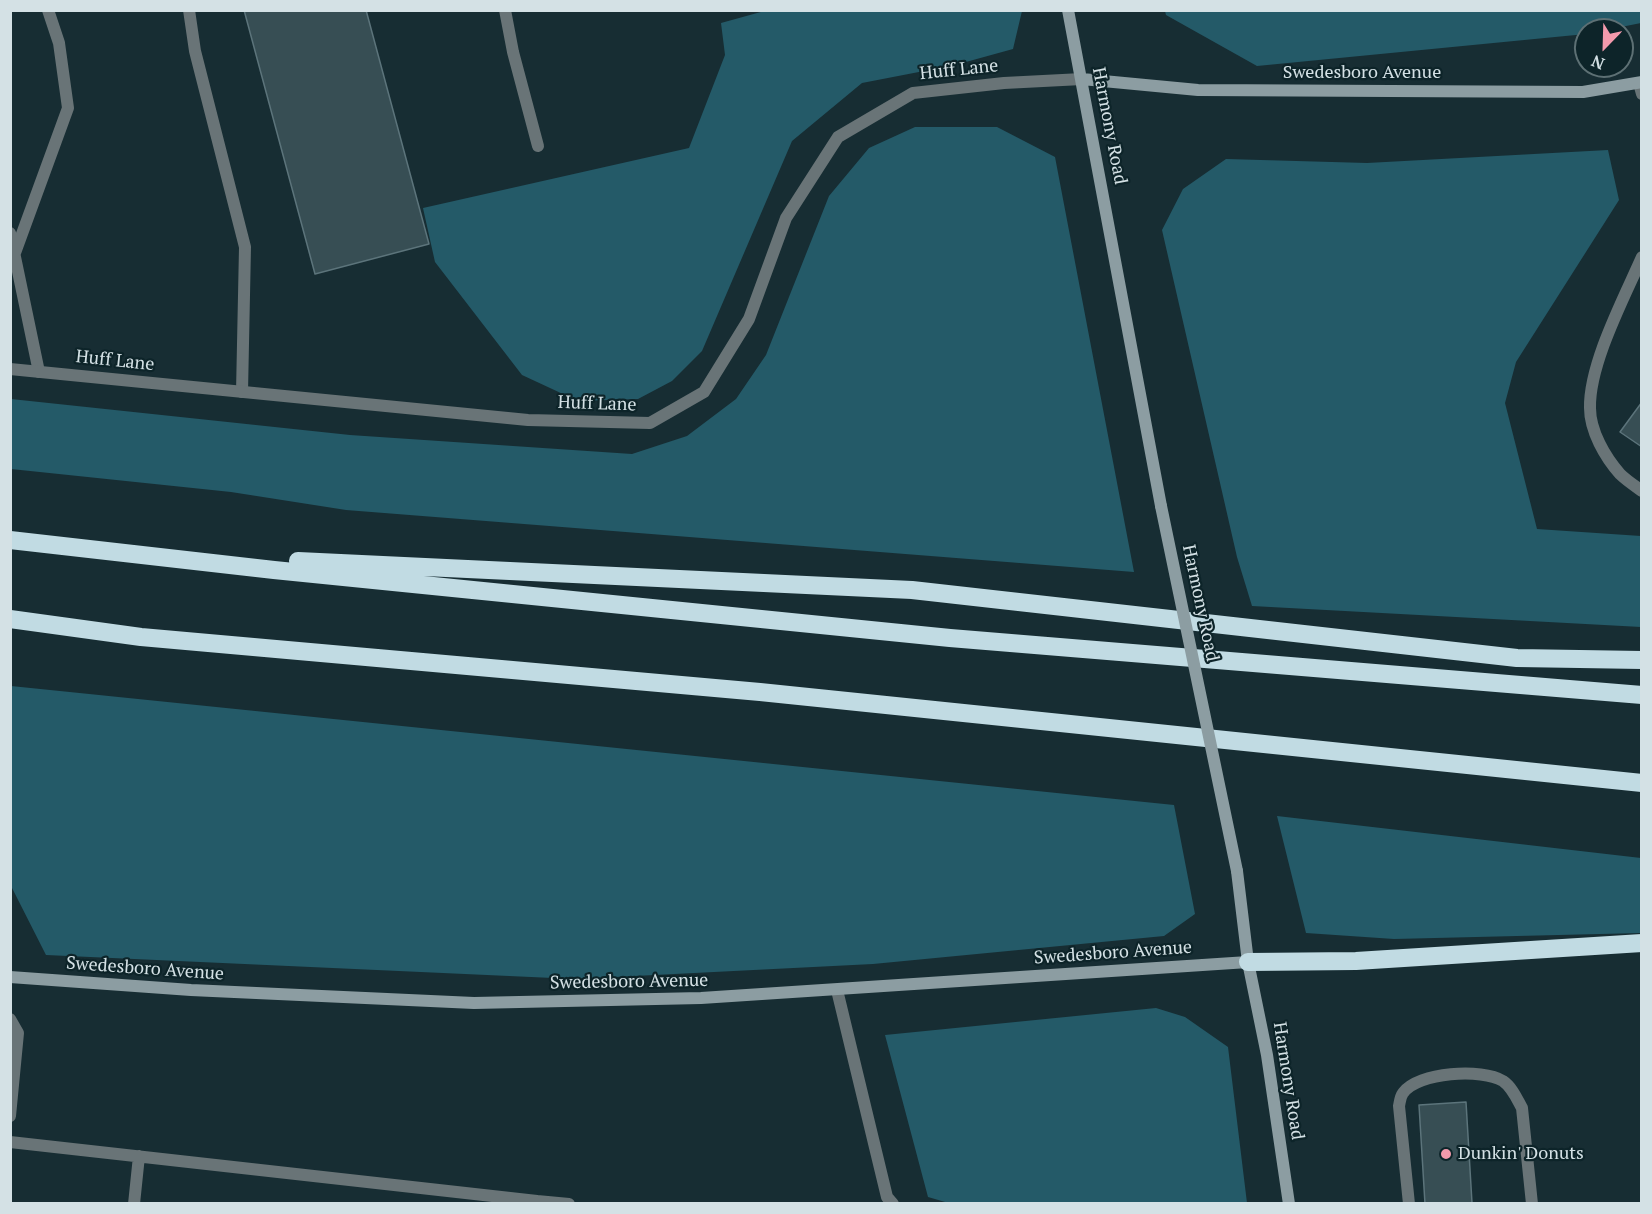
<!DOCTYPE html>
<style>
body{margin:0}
#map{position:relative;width:1652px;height:1214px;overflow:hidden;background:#172d33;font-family:"PT Serif",serif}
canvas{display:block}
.frame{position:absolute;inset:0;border:12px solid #d4e1e5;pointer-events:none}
.north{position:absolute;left:1574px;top:18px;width:60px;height:60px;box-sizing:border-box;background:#0d2429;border:2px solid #5d7074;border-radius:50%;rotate:203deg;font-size:16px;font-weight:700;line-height:24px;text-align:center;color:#d4e1e5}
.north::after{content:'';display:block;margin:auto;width:21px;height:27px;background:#f39aac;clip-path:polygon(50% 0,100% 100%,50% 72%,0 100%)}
</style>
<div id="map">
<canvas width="1652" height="1214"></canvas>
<div class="frame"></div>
<div class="north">N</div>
</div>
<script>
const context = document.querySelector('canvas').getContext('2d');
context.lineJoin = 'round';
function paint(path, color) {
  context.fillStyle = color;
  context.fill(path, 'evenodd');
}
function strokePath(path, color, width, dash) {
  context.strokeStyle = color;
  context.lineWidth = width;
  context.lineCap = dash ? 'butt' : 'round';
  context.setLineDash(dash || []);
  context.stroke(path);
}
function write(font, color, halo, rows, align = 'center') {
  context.font = font + ' "PT Serif",serif';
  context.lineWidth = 4.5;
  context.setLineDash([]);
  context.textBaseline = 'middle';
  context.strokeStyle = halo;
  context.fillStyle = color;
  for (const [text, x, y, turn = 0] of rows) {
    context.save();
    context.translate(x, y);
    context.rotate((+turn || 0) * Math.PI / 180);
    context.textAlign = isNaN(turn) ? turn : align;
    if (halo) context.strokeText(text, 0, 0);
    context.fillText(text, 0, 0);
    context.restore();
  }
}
paint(new Path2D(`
 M768,10l254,1 -9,38 -58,16 -93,18 -70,58 -90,210 -30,30 -34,18 -60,2 -56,-26 -87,-113 -12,-54 266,-60 36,-93 -4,-32z
 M1641,10v13l-35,7h-20v4l-329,32 -91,-51 -1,-4z
 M915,127h82l58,30 79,415 -788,-62 -115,-18 -220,-23v-70l339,36 282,19 55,-18 49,-37 30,-44 63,-159 40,-48z
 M1608,150l11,50 -103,162 -11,41 32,126 104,7v91l-389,-21 -15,-49 -75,-327 21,-41 43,-30 141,4z
 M11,686l1163,119 21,109 -31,22 -291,28 -298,15 -529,-24 -35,-69z
 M1277,816l364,42v75l-247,6 -88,-6z
 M1156,1008l29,9 43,30 19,156 -295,1 -24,-7 -43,-162z`), '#245a68');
const building = new Path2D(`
 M244,10h122l63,234 -114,30z
 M1642,402v45l-22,-15z
 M1466,1102l6,101 -47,1 -6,-99z`);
paint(building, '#374e54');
strokePath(building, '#5c747b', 1.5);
strokePath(new Path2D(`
 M189,10l6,41 50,196 -3,145
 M505,10l8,42 25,94
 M1639,83l3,11
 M10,233l29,139
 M15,253l53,-145 -9,-65 -11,-33
 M1642,257c-18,41 -53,107 -52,151 0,23 15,49 30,66 6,6 15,12 22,17
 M837,990l50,207 6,7
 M10,1019l8,14 -8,83
 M10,1142l527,59v3
 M537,1201l32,3
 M134,1204l5,-48
 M1409,1204l-10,-98c1,-4 1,-9 4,-13 15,-21 79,-25 100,-12 9,6 14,18 19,27l10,96`), '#697477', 12);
strokePath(new Path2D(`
 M10,369l518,51 122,3 54,-31 45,-73 37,-101 52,-81 75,-44 91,-10 78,-4`), '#697477', 12);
strokePath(new Path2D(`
 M1068,10l93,496
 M1082,79l116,11 385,2 59,-10
 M1237,871l11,91 19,93 22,149
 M10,977l181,13 283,13 227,-5 547,-36`), '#8c9da2', 12);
strokePath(new Path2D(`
 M10,540l264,30 676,68 692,57
 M298,561l614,29 605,68 125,2
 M10,619l131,18 619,55 882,91
 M1248,962l108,-1 286,-18`), '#c1dbe3', 18);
strokePath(new Path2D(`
 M1161,506l76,365`), '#8c9da2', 12);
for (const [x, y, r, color] of [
 [1446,1154,6,"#f39aac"]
]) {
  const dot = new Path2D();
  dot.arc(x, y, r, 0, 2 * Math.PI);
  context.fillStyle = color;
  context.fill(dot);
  strokePath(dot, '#0d2429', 2);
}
write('18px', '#d4e1e5', '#0d2429', [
 ["Huff Lane",959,70,-6],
 ["Swedesboro Avenue",1362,73],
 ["Harmony Road",1109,126,79],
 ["Huff Lane",115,361,6],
 ["Huff Lane",597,404,2],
 ["Harmony Road",1200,603,78],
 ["Swedesboro Avenue",1113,953,-4],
 ["Swedesboro Avenue",145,969,4],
 ["Swedesboro Avenue",629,982,-1],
 ["Harmony Road",1288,1081,81]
]);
write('18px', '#d4e1e5', '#0d2429', [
 ["Dunkin' Donuts",1458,1154]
], 'left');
</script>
